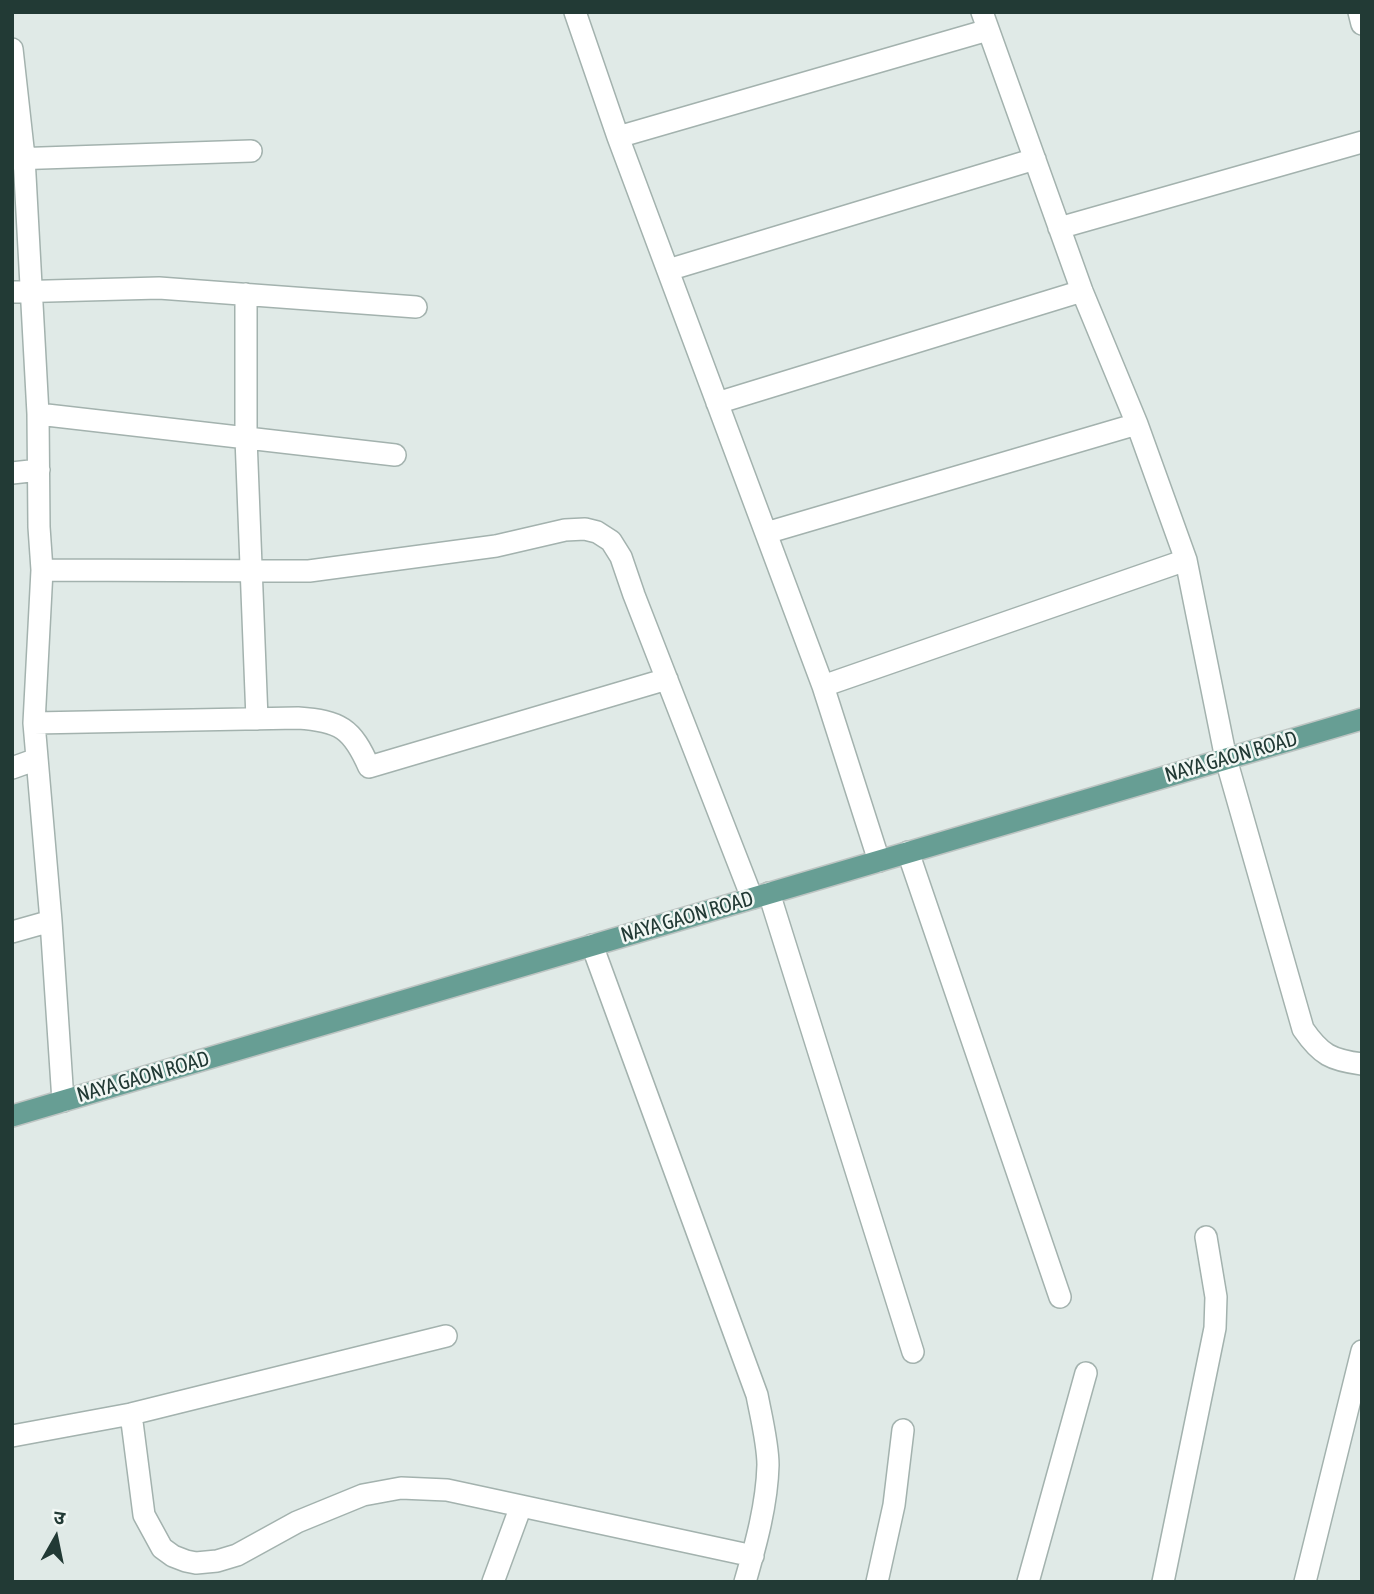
<!DOCTYPE html>
<meta charset="utf-8">
<style>
body{margin:0}
#map{position:relative;width:1374px;height:1594px;overflow:hidden;background:#e0eae7;font-family:"Asap Condensed","Noto Sans Devanagari",sans-serif}
canvas{display:block}
.frame{position:absolute;inset:0;border:14px solid #223a35;pointer-events:none}
.north{position:absolute;left:21px;top:1503px;width:70px;height:70px;-webkit-text-stroke:5px #f1f7f4;paint-order:stroke;rotate:9deg;font-size:19px;font-weight:700;line-height:28px;text-align:center;color:#223a35}
.north::after{content:'';display:block;margin:auto;width:24px;height:32px;background:#223a35;clip-path:polygon(50% 0,100% 100%,50% 72%,0 100%)}
</style>
<div id="map">
<canvas width="1374" height="1594"></canvas>
<div class="frame"></div>
<div class="north">उ</div>
</div>
<script>
const context = document.querySelector('canvas').getContext('2d');
context.lineJoin = 'round';
function strokePath(path, color, width, dash) {
  context.strokeStyle = color;
  context.lineWidth = width;
  context.lineCap = dash ? 'butt' : 'round';
  context.setLineDash(dash || []);
  context.stroke(path);
}
function write(font, color, halo, rows, align = 'center') {
  context.font = font + ' "Asap Condensed",sans-serif';
  context.lineWidth = 5;
  context.setLineDash([]);
  context.textBaseline = 'middle';
  context.strokeStyle = halo;
  context.fillStyle = color;
  for (const [text, x, y, turn = 0] of rows) {
    context.save();
    context.translate(x, y);
    context.rotate((+turn || 0) * Math.PI / 180);
    context.textAlign = isNaN(turn) ? turn : align;
    if (halo) context.strokeText(text, 0, 0);
    context.fillText(text, 0, 0);
    context.restore();
  }
}
const minor = new Path2D(`
 M575,12l43,125 205,549 56,175
 M982,12l100,279 55,133 49,136 40,199 77,270c18,26 28,31 59,35
 M1359,12l3,12
 M12,49l12,108 14,257 1,113 3,43 -8,153 17,198 12,180
 M618,137l370,-107
 M12,159l239,-8
 M1059,228l303,-86
 M668,270l367,-111
 M12,292l147,-4 257,19
 M246,294v144l11,281
 M717,403l365,-112
 M38,414l357,41
 M12,473l27,-3
 M766,533l371,-109
 M42,570l267,1 187,-25 69,-16 20,-1 12,3 14,9 10,16 13,38 118,303
 M823,686l363,-126
 M34,723l264,-5c42,3 54,10 71,49l298,-88
 M12,768l25,-9
 M908,852l152,445
 M769,893l144,459
 M12,932l39,-11
 M592,945l165,450c4,21 11,49 11,70 -1,39 -12,79 -23,117
 M131,1414l13,101 18,33 11,8 13,5 10,2 21,-2 20,-6 60,-33 66,-27 38,-7 46,2 306,66
 M12,1436l119,-22 315,-78
 M493,1582l28,-76
 M877,1582l17,-77 9,-75
 M1028,1582l58,-209
 M1163,1582l52,-254 1,-31 -10,-60
 M1305,1582l57,-231`);
const primary = new Path2D(`
 M12,1116l1350,-397`);
strokePath(minor, '#a3b2ae', 24);
strokePath(primary, '#bdc4c2', 24);
strokePath(minor, '#fff', 21);
strokePath(primary, '#679e94', 21);
write('21px', '#223a35', '#f1f7f4', [
 ["NAYA GAON ROAD",1231,757,-16],
 ["NAYA GAON ROAD",687,917,-16],
 ["NAYA GAON ROAD",143,1077,-16]
]);
</script>
